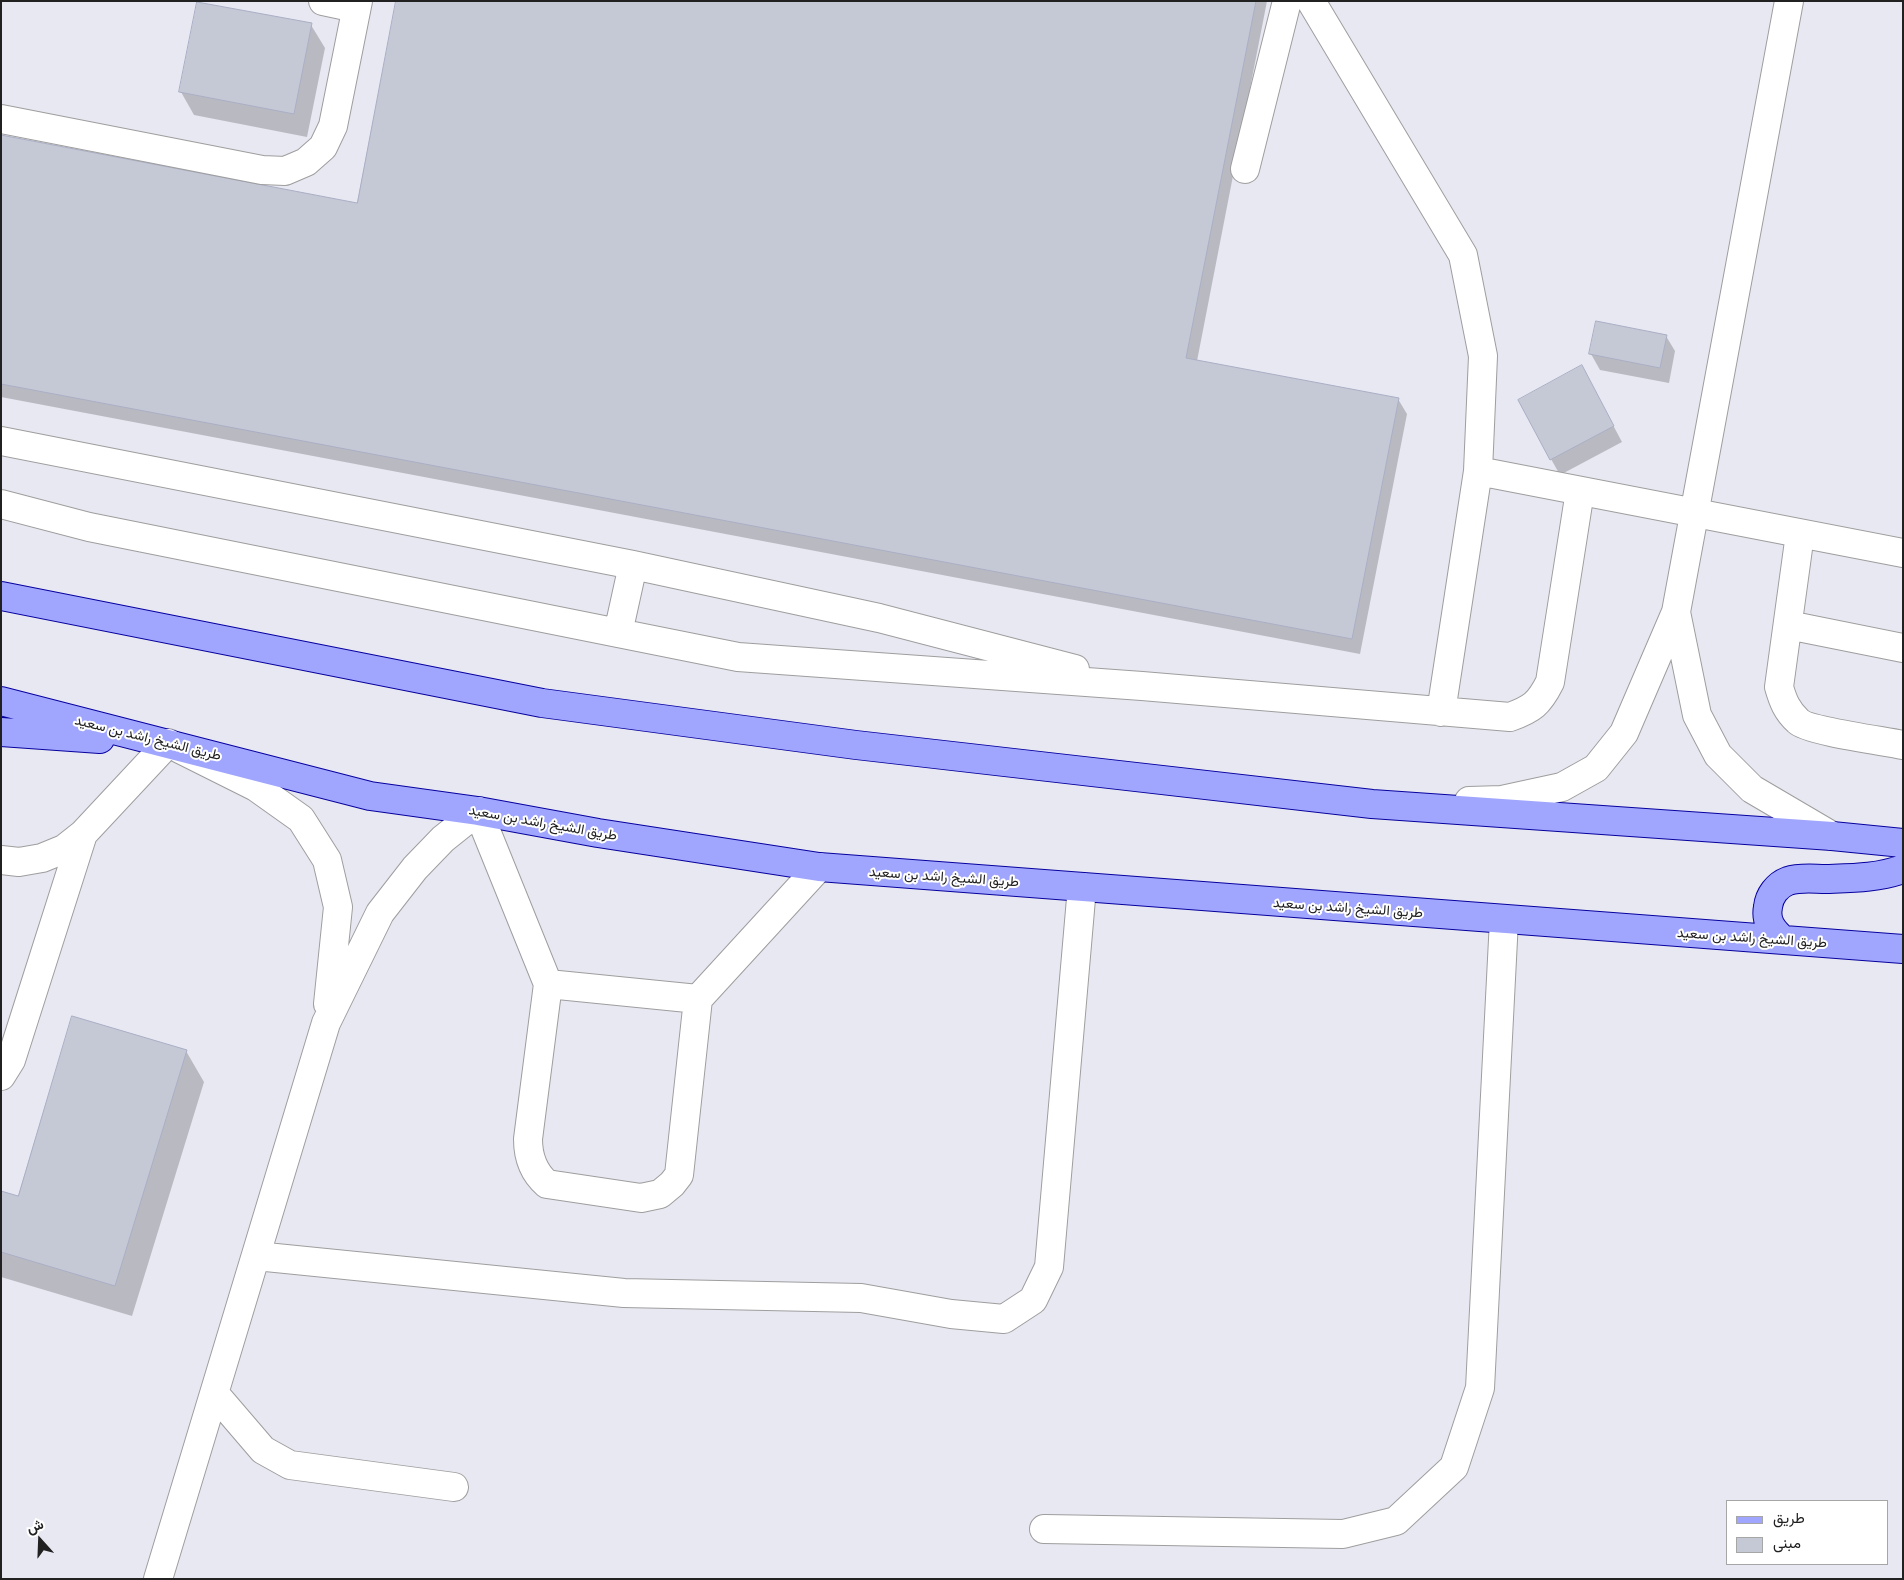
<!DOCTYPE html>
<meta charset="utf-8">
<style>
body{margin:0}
#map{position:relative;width:1904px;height:1580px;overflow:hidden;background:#e8e8f2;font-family:Mulish,Vazirmatn,sans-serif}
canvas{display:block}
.frame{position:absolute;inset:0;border:2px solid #212121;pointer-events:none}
.legend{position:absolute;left:1726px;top:1500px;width:162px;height:65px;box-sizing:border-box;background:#fff;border:1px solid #a6a6a6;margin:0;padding:6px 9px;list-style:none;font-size:15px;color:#212121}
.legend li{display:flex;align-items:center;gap:10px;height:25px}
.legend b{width:25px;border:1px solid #a6a6a6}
.north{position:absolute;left:15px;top:1515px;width:50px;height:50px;-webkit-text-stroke:4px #fff;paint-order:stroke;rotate:340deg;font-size:14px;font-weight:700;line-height:20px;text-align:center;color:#212121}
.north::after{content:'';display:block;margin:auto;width:18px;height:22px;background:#212121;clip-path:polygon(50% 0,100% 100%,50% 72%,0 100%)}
</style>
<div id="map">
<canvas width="1904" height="1580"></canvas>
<div class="frame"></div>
<ul class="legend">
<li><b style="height:6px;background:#a0a6fe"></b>طريق</li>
<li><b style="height:14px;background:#c5c8d5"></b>مبنى</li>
</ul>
<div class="north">ش</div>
</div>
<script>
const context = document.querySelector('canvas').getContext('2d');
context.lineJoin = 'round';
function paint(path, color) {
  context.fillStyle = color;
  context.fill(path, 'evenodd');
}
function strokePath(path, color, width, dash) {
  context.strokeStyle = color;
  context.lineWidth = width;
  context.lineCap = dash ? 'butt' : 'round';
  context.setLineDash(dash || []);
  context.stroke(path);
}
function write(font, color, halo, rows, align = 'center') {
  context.font = font + ' Mulish,Vazirmatn,sans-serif';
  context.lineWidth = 4;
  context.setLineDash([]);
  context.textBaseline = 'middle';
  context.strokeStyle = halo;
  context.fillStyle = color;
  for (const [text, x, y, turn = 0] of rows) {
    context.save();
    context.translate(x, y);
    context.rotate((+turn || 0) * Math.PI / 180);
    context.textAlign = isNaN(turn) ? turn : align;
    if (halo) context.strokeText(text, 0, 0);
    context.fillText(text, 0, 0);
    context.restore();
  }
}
paint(new Path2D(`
 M397,1h870l-70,360 201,38 9,15 -47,240 -1359,-257v-260l357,67z
 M311,25l14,23 -18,89 -113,-22 -13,-23z
 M1666,336l9,15 -6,32 -69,-13 -9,-16z
 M1590,382l32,60 -62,33 -9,-16z
 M186,1051l18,31 -72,234 -131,-39v-85l18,5z`), '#0003');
const building = new Path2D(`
 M396,1h860l-70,357 213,40 -47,241 -1351,-255v-249l356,68z
 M197,2l115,21 -18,91 -115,-22z
 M1596,321l71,14 -7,33 -71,-14z
 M1582,365l32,61 -64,34 -32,-60z
 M72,1016l115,34 -72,236 -114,-34v-61l17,5z`);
paint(building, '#c5c8d5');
strokePath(building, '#a9aec4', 1);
const minor = new Path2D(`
 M323,1l33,7
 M1311,1l152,254 20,101 -5,115 -37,241
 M1,119l261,51 23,1 21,-9 17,-15 10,-21 25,-125
 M1245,169l42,-168
 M1,441l632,124 246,53 196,51
 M1478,471l425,82
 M1,504l88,23 649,130 404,29 368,31c22,-8 29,-13 40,-35l30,-191
 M1800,534l-21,153c4,14 8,24 19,34 10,10 86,20 105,24
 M1676,612l21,103 21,40 34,34 80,47
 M1788,625l115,23
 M618,633l15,-68
 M1469,801l33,-1 60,-13 34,-19 28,-35 52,-121 113,-611
 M1,860l18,2 23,-4 22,-9 19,-15 85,-91 88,44 45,32 26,41 11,47 -10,97
 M548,984l150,15 121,-132
 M1,1076l10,-16 72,-226
 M256,1256l368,37 237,5 90,16 53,5 29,-19 16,-33 33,-380
 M215,1394l48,56 27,15 164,22
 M1044,1529l299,5 53,-13 58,-54 26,-79 24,-468
 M158,1579l168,-556 54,-110 35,-45 28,-29 35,-28 70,173 -20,155c0,18 5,33 19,45l94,14 19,-4 12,-10 7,-9 19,-176`);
const major = new Path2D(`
 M1,596l541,107 314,42 516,59 460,32 71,7
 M1,701l369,95 108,15 120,22 221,34 1084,82
 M1,732l99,7
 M1783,940c-10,-9 -18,-18 -15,-33 1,-11 9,-22 20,-26 12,-4 26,-2 38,-2 26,-1 52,-1 77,-10`);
strokePath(minor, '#9e9e9e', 30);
strokePath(major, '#06009e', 30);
strokePath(minor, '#fff', 28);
strokePath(major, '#a0a6fe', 28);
write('14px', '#212121', '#fff', [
 ["طريق الشيخ راشد بن سعيد",148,738,14],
 ["طريق الشيخ راشد بن سعيد",543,823,10],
 ["طريق الشيخ راشد بن سعيد",944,877,4],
 ["طريق الشيخ راشد بن سعيد",1348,908,4],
 ["طريق الشيخ راشد بن سعيد",1752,938,4]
]);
</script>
